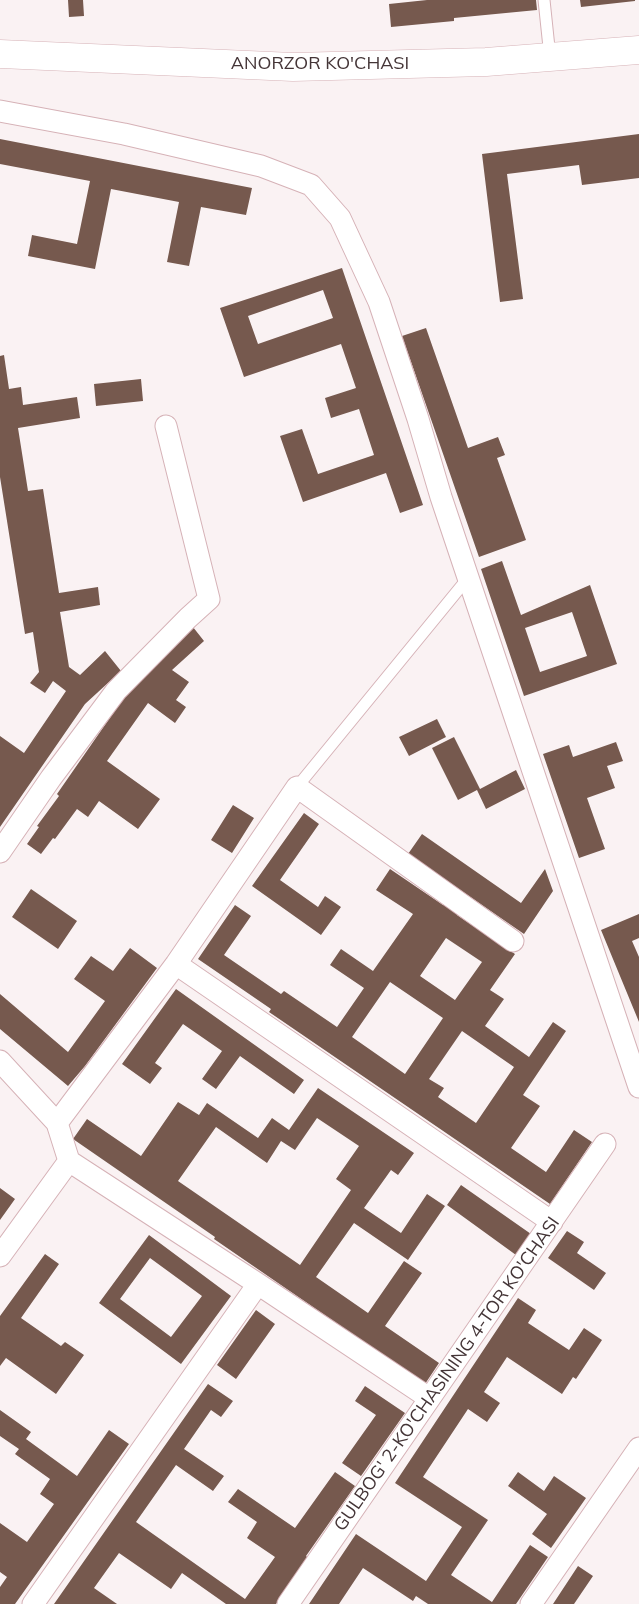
<!DOCTYPE html>
<style>
body{margin:0}
canvas{display:block;background:#faf2f3}
</style>
<canvas width="639" height="1604"></canvas>
<script>
const context = document.querySelector('canvas').getContext('2d');
context.lineJoin = 'round';
function paint(path, color) {
  context.fillStyle = color;
  context.fill(path, 'evenodd');
}
function strokePath(path, color, width, dash) {
  context.strokeStyle = color;
  context.lineWidth = width;
  context.lineCap = dash ? 'butt' : 'round';
  context.setLineDash(dash || []);
  context.stroke(path);
}
function write(font, color, halo, rows, align = 'center') {
  context.font = font + ' Mulish,sans-serif';
  context.lineWidth = 5;
  context.setLineDash([]);
  context.textBaseline = 'middle';
  context.strokeStyle = halo;
  context.fillStyle = color;
  for (const [text, x, y, turn = 0] of rows) {
    context.save();
    context.translate(x, y);
    context.rotate((+turn || 0) * Math.PI / 180);
    context.textAlign = isNaN(turn) ? turn : align;
    if (halo) context.strokeText(text, 0, 0);
    context.fillText(text, 0, 0);
    context.restore();
  }
}
paint(new Path2D(`
 M68,0h15l1,16 -15,1z
 M427,0h109l1,10 -83,8v3l-63,6 -2,-23z
 M580,0h55v1l-54,6z
 M639,134v44l-57,7 -3,-20 -72,9 16,125 -23,3 -18,-148z
 M0,139l252,49 -6,27 -45,-8 -12,59 -22,-4 12,-60 -68,-13 -16,80 -67,-13 4,-21 45,9 13,-63 -90,-17z
 M342,268l81,237 -23,8 -14,-40 -83,29 -23,-66 22,-7 16,45 56,-19 -15,-46 -28,9 -6,-20 31,-10 -15,-44 -97,33 -24,-69zM323,290l10,28 -75,26 -10,-28z
 M426,328l42,120 30,-11 7,18 -8,3 29,82 -47,17 -77,-221z
 M4,355l5,34 12,-2 2,18 54,-8 3,21 -62,10 10,63 15,-2 16,104 39,-6 2,18 -40,7 9,55 11,8 25,-24 16,20 -36,33 -85,123v-91l24,17 42,-62 -13,-10 -8,12 -15,-10 9,-11 -6,-40 -8,2 -25,-157v-121z
 M141,379l2,22 -47,5 -2,-22z
 M502,561l19,54 69,-30 27,79 -93,32 -43,-127zM572,612l15,44 -47,16 -15,-44z
 M189,622l15,19 -32,29 17,12 -13,18 10,7 -11,16 -27,-20 -41,58 53,38 -22,30 -39,-28 -11,16 -11,-8 -22,30 -2,-1 -12,16 -14,-10 12,-17 -2,-1 22,-30 -2,-2 84,-121z
 M437,719l9,18 -37,19 -10,-19z
 M454,737l26,52 36,-19 9,19 -39,20 -9,-19 -19,10 -26,-52z
 M616,742l7,19 -16,5 8,22 -28,10 18,51 -26,9 -36,-104 26,-9 4,12z
 M233,805l21,13 -22,35 -21,-13z
 M304,813l15,11 -39,56 38,27 7,-11 16,11 -20,28 -69,-49z
 M422,834l99,69 24,-34 8,22 -29,43 -116,-80z
 M390,869l53,36 3,-5 15,10 -4,5 58,39 -25,36 14,9 -19,27 44,31 24,-35 13,9 -43,64 17,11 -29,42 35,24 28,-42 18,12 -42,62 -281,-192 2,-3 -73,-50 37,-54 16,11 -27,39 57,39 3,-3 53,36 27,-39 -34,-23 11,-16 32,22 40,-57 -37,-24zM446,938l36,24 -27,38 -35,-24zM390,982l53,36 -38,56 -53,-37zM462,1031l52,36 -38,56 -38,-26 6,-9 -15,-9z
 M31,889l46,32 -19,28 -46,-32z
 M639,914v24l-7,3 7,16v65l-38,-92z
 M130,948l27,20 -72,98 -17,20 -68,-57v-35l68,58 37,-51 -31,-22 17,-23 22,15z
 M176,989l128,91 -10,14 -54,-38 -24,33 -14,-10 20,-28 -39,-27 -28,39 7,5 -12,16 -28,-20z
 M318,1088l96,65 -16,22 -7,-5 -27,38 37,25 26,-39 18,12 -37,54 -54,-37 -38,54 52,36 36,-52 18,12 -37,53 54,37 -14,21 -211,-145 1,-2 -142,-98 14,-20 54,37 37,-54 21,13 8,-12 51,35 14,-20 17,12zM317,1118l42,28 -23,33 15,11 -51,75 -122,-84 38,-54 51,36 14,-22 14,9z
 M461,1185l70,49 -15,21 -69,-50z
 M0,1188l15,11 -15,21z
 M567,1231l17,11 -7,11 29,20 -12,17 -46,-32z
 M149,1235l82,61 -50,68 -82,-61zM150,1258l52,38 -31,41 -51,-38z
 M45,1254l14,10 -38,54 40,28 4,-4 19,13 -28,39 -50,-36 -6,8v-50z
 M518,1298l18,12 -8,13 41,27 15,-22 18,12 -26,39 -3,-2 -11,17 -55,-37 -23,35 16,11 -13,19 -19,-13 -45,68 65,43 -37,55 41,27 38,-57 18,12 -32,47h-88l-12,-8 -3,5 -50,-33 -24,36h-30l47,-70 70,47 36,-54 -67,-44z
 M256,1310l19,14 -39,55 -19,-14z
 M208,1384l25,17 -12,16 -10,-7 -27,39 40,27 -11,15 -37,-26 -40,57 109,77 30,-42 -28,-19 10,-16 -29,-20 10,-13 57,39 40,-56 20,14 -49,70 2,2 -32,46h-50l-44,-31 -11,16 -52,-36 -25,35 23,16h-63z
 M365,1386l40,27 -44,63 -19,-13 34,-48 -21,-14z
 M0,1410l31,22 -5,7 51,37 32,-46 20,14 -114,160h-15v-17l7,-10 -7,-5v-49l27,19 27,-38 -14,-10 10,-15 -35,-25 4,-5 -19,-13z
 M518,1472l26,19 10,-15 32,22 -35,50 -19,-14 15,-20 -39,-28z
 M578,1566l15,10 -19,28h-21z`), '#76594e');
const service = new Path2D(`
 M544,0l6,57
 M297,787l171,-209`);
const minor = new Path2D(`
 M0,111l124,23 137,32 50,19 29,33 39,84 39,117 23,78 198,590
 M0,852l51,-74 65,-87 72,-73 21,-19 -43,-173
 M176,964l376,258
 M0,1061l57,62 12,38 189,123 171,114
 M57,1123l119,-159 121,-177 216,154
 M0,1256l69,-95
 M33,1604l225,-320
 M288,1604l317,-460
 M531,1604l108,-156`);
const primary = new Path2D(`
 M0,54l293,13 193,-5 153,-12`);
strokePath(service, '#d6b2b7', 13);
strokePath(minor, '#d6b2b7', 23);
strokePath(primary, '#d6b2b7', 29);
strokePath(service, '#fff', 11);
strokePath(minor, '#fff', 21);
strokePath(primary, '#fff', 28);
write('18px', '#443537', '#fff', [
 ["ANORZOR KO'CHASI",320,64],
 ["GULBOG' 2-KO'CHASINING 4-TOR KO'CHASI",447,1374,-55]
]);
</script>
